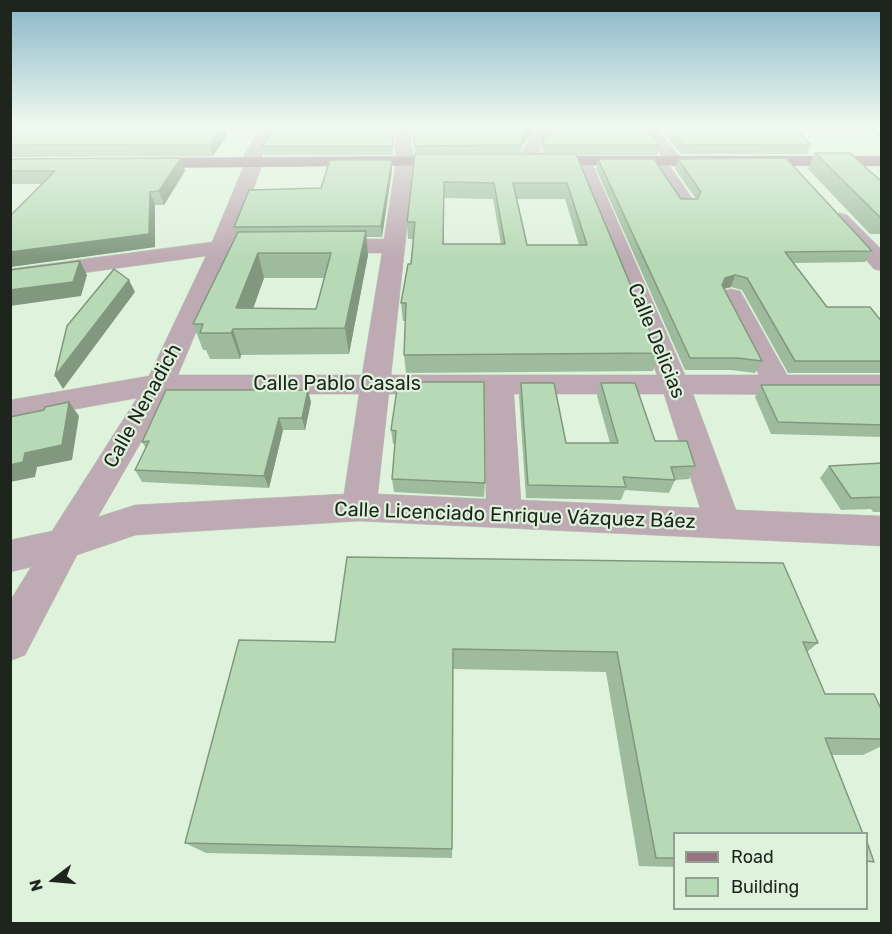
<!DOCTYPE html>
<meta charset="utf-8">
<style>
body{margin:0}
#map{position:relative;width:892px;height:934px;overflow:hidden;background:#def2dc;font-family:Rubik,sans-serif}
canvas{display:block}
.frame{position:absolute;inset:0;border:12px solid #1d251d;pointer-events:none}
.legend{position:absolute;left:673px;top:832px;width:195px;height:78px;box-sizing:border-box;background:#def2dc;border:2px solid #91a090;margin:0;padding:8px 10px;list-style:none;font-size:18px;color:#1d251d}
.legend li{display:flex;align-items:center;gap:12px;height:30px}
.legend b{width:30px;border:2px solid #91a090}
.north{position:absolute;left:24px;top:850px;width:60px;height:60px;-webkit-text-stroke:4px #def2dc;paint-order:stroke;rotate:254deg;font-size:16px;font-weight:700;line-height:24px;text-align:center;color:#1d251d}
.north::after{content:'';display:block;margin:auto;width:21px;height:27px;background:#1d251d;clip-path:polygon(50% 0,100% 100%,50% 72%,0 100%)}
</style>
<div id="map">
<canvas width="892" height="934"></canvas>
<div class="frame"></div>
<ul class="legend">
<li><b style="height:8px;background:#967283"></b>Road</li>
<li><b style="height:16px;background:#b8d9b6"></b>Building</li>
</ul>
<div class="north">N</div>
</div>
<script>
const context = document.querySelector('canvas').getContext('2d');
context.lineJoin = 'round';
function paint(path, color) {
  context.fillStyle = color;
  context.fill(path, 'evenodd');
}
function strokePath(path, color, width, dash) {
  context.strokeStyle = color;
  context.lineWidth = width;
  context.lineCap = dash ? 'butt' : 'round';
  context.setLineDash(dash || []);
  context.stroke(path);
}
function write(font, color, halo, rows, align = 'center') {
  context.font = font + ' Rubik,sans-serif';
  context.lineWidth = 4.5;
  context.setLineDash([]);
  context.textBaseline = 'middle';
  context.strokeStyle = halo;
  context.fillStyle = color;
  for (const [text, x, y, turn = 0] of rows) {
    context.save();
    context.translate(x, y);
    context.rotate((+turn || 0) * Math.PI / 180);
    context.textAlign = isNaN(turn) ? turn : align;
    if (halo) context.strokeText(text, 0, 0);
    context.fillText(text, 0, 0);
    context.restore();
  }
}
paint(new Path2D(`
 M862,128h5l15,6v3z`), '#99b997');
const minor = new Path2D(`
 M261,128h16l-15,27 1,8 -29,77 13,2 3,5 -3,5 -18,2 -51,121h184l20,-122h-58l-8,-2 -3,-5 3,-5 8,-2h60l12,-77 -2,-34h16l4,34 -23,213h266l-84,-214 3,-4h12l3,4 94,214h74l-40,-79 3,-5 9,-2 9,2 3,5 44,79h95v20l-189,-1 43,116 146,6v30l-523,-25 -223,14 -59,20 -52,100 -15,6v-60l21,-34 -21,5v-32l42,-9 85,-133 -127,23v-21l139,-24 57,-120 -196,27v-14l202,-27 33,-79 -1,-8zM169,394h190l-15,100 -209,11 -37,12zM389,394h96l1,105 -108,-5zM514,394h150l36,114 -179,-8z
 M538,128h16l-13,19 -4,18h-12l-3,-4 2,-14z
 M641,128h16l27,34 -3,4h-11l26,38 -3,4h-14l-3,-4 -27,-43 3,-4h10z
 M840,213l7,2 35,35v21l-8,-2 -41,-46 -3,-4 3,-4z`);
const major = new Path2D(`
 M459,156l6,1 3,4 -3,4 -327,3 -6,-1 -3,-4 3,-4 6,-1z
 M534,156h348v10l-354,-1 -3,-4 3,-4z`);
strokePath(minor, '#bbcdba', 1);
strokePath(major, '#bbcdba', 1);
paint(minor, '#beaab3');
paint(major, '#967283');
paint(new Path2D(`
 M10,128l217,7 -14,21 -203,1z
 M392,128l1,27h-129l-2,-9z
 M412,128h124l-14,18 -1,8h21l1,-9h117l-3,10h-80l82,198 -6,18 -247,2 -2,-18 1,-34h-2l-2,-18 10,-39 2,-25h-5l-1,-17 8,-68zM444,198l49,1 8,45h-57zM517,199h48l14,46h-52z
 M660,128h134l17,16 -4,10h-126z
 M815,153l67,29v52h-12l-62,-65z
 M10,159l175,12 -21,34h-9v42l-145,20v-51l33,-32h-33z
 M598,159l83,40h15l-21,-30 3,-10 194,92 -7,11 -72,1 34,44 55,15v51h-94l-46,-83 -11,-3 -7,2 38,72 -7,12 -24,-3h-46l-89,-201z
 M392,170l-10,67h-16l2,18 -19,99 -108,1 -1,4h-30l-4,-9h-3l-10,-26 43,-89 -2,-8 87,-39zM264,278h60l-8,31 -63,-1z
 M521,383l45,60h44l-13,-47 4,-13 54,58 40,25 -6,13 -14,1 -6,13 -44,-3 -4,10 -95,-2 -7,-102z
 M761,385h121v52l-111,-3 -16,-37z
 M397,389l88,94 -1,14 -90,-5 -2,-13 3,-35h-2l-2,-14z
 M311,402l-6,28h-22l-14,58 -127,-6 -7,-12 11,-22 -4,-6z
 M882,463v49h-9l-2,-3 -30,1 -21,-32 9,-12z
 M335,642l483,1 -11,9 18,42 57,17v35l-19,9h-31l-157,79v33l-36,-1 -33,-194 -153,-3 -1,189 -246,-5 -21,-10z`), '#9ebb9d');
paint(new Path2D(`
 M221,128h5l1,7 -14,21 -4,-12z
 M530,128h6l-14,18 -1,9 2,-19z
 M181,158l4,13 -21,34 -5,-14z
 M392,160v10l-10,67 -1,-11z
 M150,192l5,13v42l-145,20v-15z
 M366,231l2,24 -19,99 -4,-26z
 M258,253l6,25 -18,51 -10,-21z
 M80,261l7,14 -6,21 -71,10v-16z
 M735,275l-4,12 -11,3 5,-12z
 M129,280l6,12 -72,97 -8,-13z
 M233,329l8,26 -1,4 -9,-26z
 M308,390l3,12 -6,28 -3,-12z
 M69,402l10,14 -7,44 -35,7 -2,10 -25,5v-17l15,-12z
 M279,418l4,12 -14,58 -5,-12z`), '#81987f');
const building = new Path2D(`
 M10,128h211l-12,16 -199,1z
 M275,128h117l1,18h-131z
 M413,128h117l-7,8 -2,9 -106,1z
 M551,128h96l13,17h-117l1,-7z
 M670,128h124l17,16 -127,1z
 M815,153h35l32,29v35h-2z
 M415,154h161l83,199 -255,2 2,-52h-5l7,-39h3l4,-42h-8zM444,182l50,1 11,61h-62zM513,183h54l20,62h-60z
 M181,158l-22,33 -9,1 -1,42 -139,18v-36l45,-45h-45v-12z
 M786,158l86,93 -87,1 42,55h43l12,15v39h-87l-48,-83 -12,-3 -10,3 -3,7 40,76 -25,-3h-47l-92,-199h56l27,40h16l4,-7 -23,-33z
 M330,160h62l-11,66 -147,1 15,-37 72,-2z
 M366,231l-21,97 -112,1 -2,4h-31l3,-9h-10l45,-92zM258,253h73l-15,56 -80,-1z
 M80,261l-7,21 -63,8v-20z
 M114,269l15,11 -74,96 12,-50z
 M404,382h80l1,101 -93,-4 4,-48 -5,-1 6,-41h7z
 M521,383h33l12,60h52l-17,-60h34l20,58h32l8,25 -24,1 4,13 -52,-3 3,10 -98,-2z
 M761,385h121v40l-104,-3z
 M166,390h142l-6,28h-23l-15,58 -129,-6 14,-29 -7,1z
 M69,402l-7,43 -37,8 -2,9 -13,3v-48l34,-7 1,-3z
 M882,463v34l-31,1 -22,-32z
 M347,557l436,6 35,80 -15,-1 22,52h49l8,17v28l-57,-1 38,96h-188v24h-19l-39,-206 -164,-3 -1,200 -267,-6 54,-203 96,2z
 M867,842l7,20 -7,-1z`);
paint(building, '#b8d9b6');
strokePath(building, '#81987f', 1.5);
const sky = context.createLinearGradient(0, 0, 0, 259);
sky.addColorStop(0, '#88b6c8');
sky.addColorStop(0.49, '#f0f9ef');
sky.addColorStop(1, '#f0f9ef00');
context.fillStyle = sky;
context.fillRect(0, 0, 892, 259);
write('20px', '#1d251d', '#def2dc', [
 ["Calle Delicias",656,341,68],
 ["Calle Pablo Casals",337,384],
 ["Calle Nenadich",143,406,-61],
 ["Calle Licenciado Enrique Vázquez Báez",515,516,2]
]);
</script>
